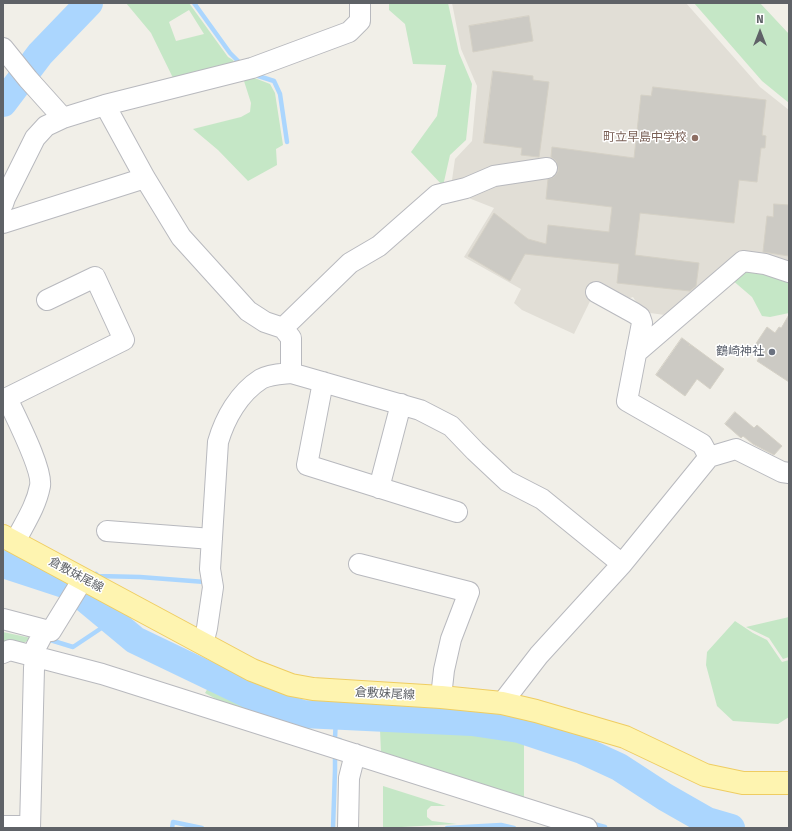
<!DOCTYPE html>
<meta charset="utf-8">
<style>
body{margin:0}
#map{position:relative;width:792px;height:831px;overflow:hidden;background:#f1efe8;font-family:"Fira Sans",sans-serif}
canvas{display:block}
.frame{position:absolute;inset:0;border:4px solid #5f6267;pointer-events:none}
.north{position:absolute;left:740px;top:12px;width:40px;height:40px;-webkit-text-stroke:3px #fff;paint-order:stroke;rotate:0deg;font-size:11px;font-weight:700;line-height:16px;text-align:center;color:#5f6267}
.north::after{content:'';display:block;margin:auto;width:14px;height:18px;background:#5f6267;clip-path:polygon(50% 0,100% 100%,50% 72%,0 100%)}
</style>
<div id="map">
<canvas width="792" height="831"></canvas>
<div class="frame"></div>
<div class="north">N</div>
</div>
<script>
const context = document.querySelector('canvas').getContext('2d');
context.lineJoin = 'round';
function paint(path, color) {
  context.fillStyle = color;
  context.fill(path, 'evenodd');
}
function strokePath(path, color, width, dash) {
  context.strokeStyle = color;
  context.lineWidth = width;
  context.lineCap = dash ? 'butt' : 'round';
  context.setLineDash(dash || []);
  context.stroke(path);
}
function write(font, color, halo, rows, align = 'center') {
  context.font = font + ' "Fira Sans","Noto Sans JP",sans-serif';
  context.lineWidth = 3;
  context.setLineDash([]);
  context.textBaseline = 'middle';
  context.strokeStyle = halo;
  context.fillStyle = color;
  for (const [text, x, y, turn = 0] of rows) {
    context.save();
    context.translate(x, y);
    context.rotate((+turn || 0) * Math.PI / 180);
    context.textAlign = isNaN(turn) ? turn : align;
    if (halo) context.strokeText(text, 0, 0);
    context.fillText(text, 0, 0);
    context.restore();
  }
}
paint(new Path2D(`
 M452,3h234l74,84 29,23v156l-26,-6 -91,56 -29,-4 -10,-15 -3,1 -33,-11 -23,47 -52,-24 -8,-7 7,-14 -57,-32 30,-49 -33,-13 -10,-8 4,-28 17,-18 5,-55 -16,-37z`), '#e1ded6');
paint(new Path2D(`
 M126,3h63l39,54 5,3 3,5 -62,15 -23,-47zM189,10l15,24 -28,7 -7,-19z
 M389,3h59l11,50 13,31 -6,56 -16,15 -7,31 -32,-34 26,-36 9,-51 -33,-1 -8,-40 -16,-14z
 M694,3h66l29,31v69l-27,-22z
 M248,77h4l18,7 5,9 8,52 -7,4 1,16 -29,16 -30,-31 -25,-21 48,-12 9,-5 1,-9 -7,-22z
 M742,266l47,10v37l-19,4 -8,-1 -10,-19 -21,-18z
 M789,617v40l-6,2 -14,-21 -23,-11z
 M735,621l18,12 14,7 15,22 7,-2v57l-11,7 -45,-3 -16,-15 -11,-41 1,-13z
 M3,632l28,6c-9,8 -17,7 -28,5z
 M208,688l62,29 42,12 1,4 -77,-23 -31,-17z
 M380,730l94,4 50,9v55l-143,-46z
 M383,786l63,20h-15l-4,4v7l5,4 25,3 -74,4z`), '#c5e7c6');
strokePath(new Path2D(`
 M194,3l36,50 12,12
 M252,74l22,7 6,13 7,48
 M96,574l2,2 42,1 65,5
 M47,639l26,8 39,-26
 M336,715l-1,24 5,1
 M590,823l15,4
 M172,828l1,-6 29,6
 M333,828l2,-58v-14
 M447,828l54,-3 13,3`), '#abd6fe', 4.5);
strokePath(new Path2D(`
 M3,103l37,-49 49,-51
 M3,564l67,22 65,54 125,60 43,14 169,8 47,7 63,21 37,17 46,30 42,24 24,7`), '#abd6fe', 28);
const building = new Path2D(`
 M529,16l4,25 -60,11 -4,-26z
 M493,71l40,5v4l16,2 -10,75 -18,-2 1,-7 -38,-5z
 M653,87l113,13 -4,35 4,1 -1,12h-4l-4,34 -18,-2 -5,43 -94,-10 -5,42 64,8 -3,23 -6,5 -73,-8 2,-19 -94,-10 -15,27 -42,-25 26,-43 34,26 18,5 2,-19 61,7 3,-25 -66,-8 2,-20 6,-2 4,-5v-5l-2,-6 -5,-4 1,-10 82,11 7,-63 10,1z
 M774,204l15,1v51l-26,-4 4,-36 6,1z
 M789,315v67l-32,-21 2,-3 -5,-4 3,-4 -4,-2 14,-21 8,6 4,-6 2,1z
 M682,338l8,6 -1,2 1,-2 34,25 -14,20 -13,-10 -12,17 -29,-21z
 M735,412l19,16 3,-3 25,21 -8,9 -21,-11 -10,-8 -2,2 -16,-14z`);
paint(building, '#cccac4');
strokePath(building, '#d5d1c6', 1);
const minor = new Path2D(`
 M3,48l25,31 35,39 42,-13 147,-37 97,-36 11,-11v-18
 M105,105l40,73 36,59 67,74 17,11 18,6 8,10v35
 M3,204l2,-6 30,-60 11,-12 17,-8
 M3,223l142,-45
 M596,292l38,21 6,4 2,6 -15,78 75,43 7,13
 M283,328l67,-65 29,-17 58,-51 29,-7 28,-12 53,-8
 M636,353l107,-92 22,3 24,8
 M323,382l-16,83 150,47
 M379,488l22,-84
 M107,531l105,8
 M15,542c9,-18 21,-35 25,-56 3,-17 -25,-70 -33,-88l117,-58 -29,-63 -48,23
 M359,564l110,28 -18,47 -7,31 -3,27
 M3,619l42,11
 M203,644l4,-16 6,-41 -3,-18 8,-127c7,-24 21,-49 43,-63 9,-5 20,-5 30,-6l129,37 31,16 24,25 32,30 35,18 80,65
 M3,653l7,-3 92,24 485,154
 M502,703l37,-48 83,-91 87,-107 27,-8 46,23 7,1
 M3,826h27
 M30,828l4,-160 2,-21 9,-17 6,1 32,-52
 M348,828l1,-50 6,-24`);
const major = new Path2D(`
 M3,536l249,134 39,15 22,4 128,8 61,6 34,8 89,26 80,38 38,8h46`);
strokePath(minor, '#b8b9be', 22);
strokePath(major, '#efcd62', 24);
strokePath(minor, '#fff', 20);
strokePath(major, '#fef4b0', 22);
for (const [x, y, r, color] of [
 [695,138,4,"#8d6e63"],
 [772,352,4,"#6b7280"]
]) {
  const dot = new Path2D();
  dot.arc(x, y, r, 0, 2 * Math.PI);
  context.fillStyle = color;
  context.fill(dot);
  strokePath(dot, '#fff', 1.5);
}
write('12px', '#785e54', '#fff', [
 ["町立早島中学校",687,138]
], 'right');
write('12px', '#5b616d', '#fff', [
 ["鶴崎神社",764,352]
], 'right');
write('12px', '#5f6267', '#fff', [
 ["倉敷妹尾線",76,575,28],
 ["倉敷妹尾線",385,694,3]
]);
</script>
